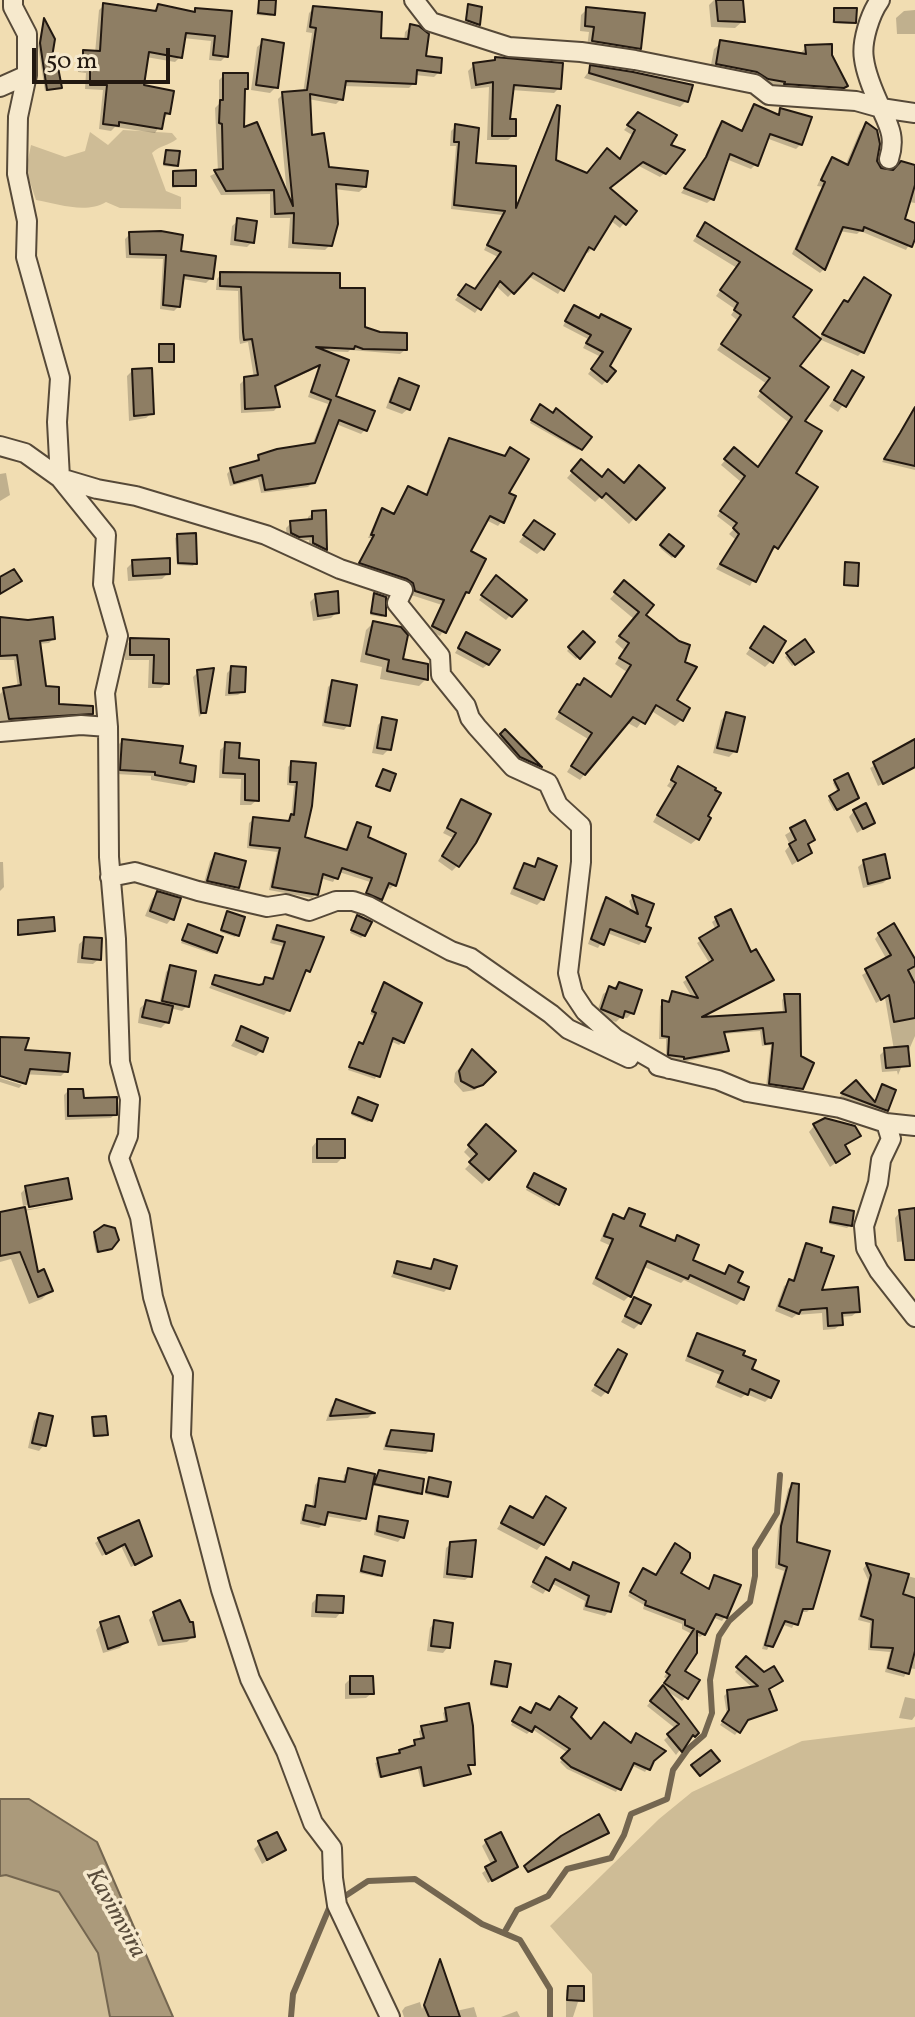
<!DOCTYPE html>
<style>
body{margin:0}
#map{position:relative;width:915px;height:2017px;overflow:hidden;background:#f1ddb2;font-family:Vollkorn,serif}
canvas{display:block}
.scale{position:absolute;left:32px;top:48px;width:138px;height:36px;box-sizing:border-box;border:4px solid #221810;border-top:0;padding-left:10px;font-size:24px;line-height:28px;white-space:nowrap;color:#221810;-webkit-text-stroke:6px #f6e9cd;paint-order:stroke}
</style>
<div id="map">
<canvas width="915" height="2017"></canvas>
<div class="scale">50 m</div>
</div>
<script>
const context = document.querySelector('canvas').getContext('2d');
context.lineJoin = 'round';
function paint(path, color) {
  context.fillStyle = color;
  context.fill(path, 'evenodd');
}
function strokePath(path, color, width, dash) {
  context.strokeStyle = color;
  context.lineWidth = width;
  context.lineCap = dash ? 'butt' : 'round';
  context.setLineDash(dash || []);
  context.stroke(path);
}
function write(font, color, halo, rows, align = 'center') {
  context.font = font + ' Vollkorn,serif';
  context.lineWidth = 7;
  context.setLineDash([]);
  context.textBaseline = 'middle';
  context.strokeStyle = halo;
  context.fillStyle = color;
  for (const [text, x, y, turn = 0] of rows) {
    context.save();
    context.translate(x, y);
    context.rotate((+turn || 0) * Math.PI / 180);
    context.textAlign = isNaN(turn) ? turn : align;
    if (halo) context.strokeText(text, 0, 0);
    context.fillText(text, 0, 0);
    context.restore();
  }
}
paint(new Path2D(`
 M123,130l49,3 5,6c-9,7 -17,6 -25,14l14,38 15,6v12l-61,-1 -14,-6c-20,12 -48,2 -70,-2l-10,-30 5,-25 34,12 20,-6 5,-19 18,13z
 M915,1727v290h-322l-1,-43 -42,-48 109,-107 33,-27 110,-51z
 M6,1875l53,17 39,61 12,64h-110v-141z`), '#cebc96');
const water = new Path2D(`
 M0,1799h29l68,43 76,175h-63l-12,-64 -39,-61 -53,-17 -6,1z`);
paint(water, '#ab9a7b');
strokePath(water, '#746650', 2);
paint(new Path2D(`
 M714,0h27l2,21 -8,7 -24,-1 -2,-22z
 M260,1l13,13 -2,2 -15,-1z
 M104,5l49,6 5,-5 34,7 4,-3 34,3 -4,43 -5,5 -12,-1 2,-19 -28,-3 -3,19 -5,5 -29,-5 -4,30 26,26 -13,20 -40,-6 -4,4 -12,-2 4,-39 -18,-1 1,-16 -8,-1v-14l6,-6 11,1 4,-43z
 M468,7l10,17 -2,2 -12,-3z
 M314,8l65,32 25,1 1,-9 6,-6 13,32 15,14 -5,5 -19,-2 -1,8 -5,5 -66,-2 -2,13 -5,5 -28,-5 3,39 17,30 37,19 -6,5 -25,-3 -4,56 -5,5 -37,-2 2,-30h-20v-24l-49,1 -11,-19 8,-4 -3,-64 4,-4v-24l5,-5 22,13 -3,4 -1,38 45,65 -9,-96 5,-5 20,-1 9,-60 -6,-1 3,-19z
 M587,9l52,39 -5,6 -47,-7 2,-15 -9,-1 1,-16z
 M835,10l19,12 -2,2 -20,-1z
 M915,10v24h-18l-1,-16 8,-7z
 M43,21l10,19 -5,26 12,21 -15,4 -7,-45z
 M263,42l13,45 -6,6 -19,-3 6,-43z
 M721,43l78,12 7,-8 24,8 15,31 -6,7 -60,-3 -69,-20 4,-21z
 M474,65l85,23 -5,5 -43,-3 -3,31 6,14 -6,5h-21l2,-53 -18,2 -3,-18z
 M591,68l95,33 -6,6 -96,-29z
 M557,107l-3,55 33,13 32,-15 13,-25 -8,-5 14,-16 30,32 -3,27 -5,4 -23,-12 -29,24 26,22 -14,17 -10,-8 -18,28 -4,5 -3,-2 -27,43 -30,-18 -20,21 -13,-12 -20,28 -20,-13 7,-9h12l24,-34 -14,-7 18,-35 -51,-6 5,-63h-6l1,-15 5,-5 18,39 41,44 38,-97z
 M754,107l21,9 6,-6 20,34 -5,5 -30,-11 -10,26 -5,5 -25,-10 -14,40 -5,4 -26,-10 21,-29 15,-36 5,-4 19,8z
 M866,125l13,44 14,3 22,-5v36l-86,-15 86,37v9l-9,16 -46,-19 -3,3 -18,-3 -15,38 -4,4 -28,-19 27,-62 5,-5 -7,-1 9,-20 6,-6 13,6 15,-35z
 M166,152l11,13 -3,2 -11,-1z
 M174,173l20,12 -22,3z
 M238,221l14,21 -5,5 -17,-2 2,-19z
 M705,224l104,66 -19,28 12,103 -9,53 -17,73 -4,5 -3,-1 -19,35 -34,-17 20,-29 -7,-6 5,-5 -17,-13 24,-34 -20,-17 13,-15 24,19 30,-47 -31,-25 10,-13 -50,-34 21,-29 -7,-6 4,-6 -19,-13 21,-28 -44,-27z
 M130,234l49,18 32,26 -5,5 -24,-4 -3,27 -5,5 -14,-2 3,-50 -37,-1 -1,-19z
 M221,274l117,16 25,39 42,21 -5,4 -50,-4 -2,2 -24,-1 10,46 31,33 -4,4 -25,-10 -23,58 -5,5 -47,6 -3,-14 -28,7 -3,-12 4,-5 23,-7 5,-5 53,-12 16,-41 -20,-7 10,-30 -44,21 4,18 -4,5 -33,2 -1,-29 5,-5 9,-1 -6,-36 -8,2 -1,-6 -1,-47 -22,-1 1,-11z
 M860,283l2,69 -4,4 -39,-17 21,-32 7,-3z
 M571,311l27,9 9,46 -1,15 -4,4 -14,-11 13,-17 -18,-9 5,-9 -25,-13z
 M133,370l19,43 -6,5 -17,3 -2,-45z
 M852,372l9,6 -23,34 -9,-6z
 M399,380l9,29 -6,5 -16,-6 8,-22z
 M538,409l51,28 -11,13 -48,-27z
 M903,430l12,3v37l-33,-8z
 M450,440l54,18 2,-4 -4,67 -4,5 -12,-6 -17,32 -2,40 -27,44 -11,-5 13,-26 -31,-10 -2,-8 -53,-20 17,-29h-5l10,-23 4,-4 11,4 15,-27 17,8 20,-52z
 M581,462l20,18 23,5 38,3 -33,36 -29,-27 -5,5 -28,-24z
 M6,473l4,22 -10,6v-27z
 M324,512l1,37 -5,4 -11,-5v-8l-16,1 -6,-3 -1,-10 5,-5 17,-1v-5l5,-4z
 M529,528l14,21 -6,5 -18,-12z
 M178,536l17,27 -2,3 -16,-1 -2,-27z
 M669,537l12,9 -9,12 -12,-10z
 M133,562l35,11 -6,6 -34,2 -1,-13z
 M846,564l10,21 -2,2 -11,-1z
 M492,581l32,19 -18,20 -27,-20z
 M619,589l25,26 37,105 -6,6 -25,-16 -13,18 -11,-6 -46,58 -13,-8 21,-33 -33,-20 22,-33 32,12 18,-26 -12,-8 9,-14 -9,-8 19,-23 -24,-20z
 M374,595l10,20 -2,2 -12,-2z
 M316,596l21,16 -6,6 -18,3 -3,-19z
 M0,619l53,20 -4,4 -11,1 6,44 13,18 34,7 -4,4 -87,6v-29l4,-4 14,-2 -4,-28h-14z
 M373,623l27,38 26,18 -7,7 -39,-7 2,-12 -22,-5 6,-32z
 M764,629l7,32 -6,6 -19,-13z
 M583,633l9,9 -16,17 -9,-8z
 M467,634l21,30 -5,4 -28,-15z
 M131,640l36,1v42l-6,5h-13l1,-28h-24v-14z
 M809,654l-17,12 -7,-9 3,-2z
 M232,668l11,23 -5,4 -13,1 2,-23z
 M198,672l6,40 -5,5 -6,-40z
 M333,682l15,43 -4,5 -22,-4 6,-39z
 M727,714l8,37 -6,6 -16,-4 8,-33z
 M383,719l6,30 -6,6 -11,-2 6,-28z
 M505,732l35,35 -2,1 -20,-9 -19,-21z
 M122,741l56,24 14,16 -6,5 -35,-6v-4l-35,-2 1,-28z
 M915,743v25l-37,18 -8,-18z
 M226,745l11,15 20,1v39l-6,5h-11l1,-26 -22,-1 1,-28z
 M292,763l22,1 -11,74 42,13 8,-23 4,-4 37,61 -4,4 -5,-2 -9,16 -12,-6 6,-15 -31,-10 -6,10 -13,-4 -4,16 -4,4 -43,-8 8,-38 -30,-4 2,-25 5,-4 33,4 4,-7 3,-30 -7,-1 1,-18z
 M679,769l18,70 -6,5 -38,-22 19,-33 -5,-3z
 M835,781l19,19 -20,11 -6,-11 10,-7 -5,-10z
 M462,802l-5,64 -5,5 -14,-10 15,-23 -10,-5z
 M854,811l19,12 -16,10 -8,-16z
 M804,823l9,17 -7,6 4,7 -18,12 -7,-14 5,-6 -5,-10z
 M215,855l22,32 -6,6 -28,-7 7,-25z
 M539,861l4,38 -6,6 -27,-11 9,-23 5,-6 9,1z
 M0,862h3l1,25 -4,4z
 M864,862l24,16 -5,5 -20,5 -5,-21z
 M157,893l15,25 -5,6 -22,-8 7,-17z
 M632,898l19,7 -8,22v14l-4,4 -32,-12 -9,15 -10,-4 14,-41 5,-4 26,14 -4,-12z
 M730,912l20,43 18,28 -70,37 85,-6 -1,-14 3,-4 16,92 -3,4 -32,-5 5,-42 -9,1 -2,-15 -37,3 3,16 -3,4 -41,8 -16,-4v-19h-7l1,-33 3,-3h4l5,-10 21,6 -10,-17 27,-18 -13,-21 19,-13 -4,-8 4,-3z
 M227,913l10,22 -2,2 -15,-5z
 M356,920l8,15 -3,3 -11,-5z
 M19,922l34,8 -36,6z
 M188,926l28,26 -3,2 -32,-11z
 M277,927l32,43 -7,4 -14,36 -4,5 -75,-27 7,-11 44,10 6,-8 5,2 11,-35 -12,-3 3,-11z
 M879,934l36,29v73l-17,39 -1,-4 -15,1 -2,-17 5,-5h9l-9,-52 -9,5 -14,-28 25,-15 -12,-21z
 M85,939l14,20 -6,5 -16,-1 2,-19z
 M171,967l16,39 -5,5 -12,-3 -3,14 -6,6 -23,-5 2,-15 6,-5 13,2 7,-33z
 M385,984l17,58 -3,3 -9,-4 -15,38 -27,-9 9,-23 5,-2 12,-29 -4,-2z
 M619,984l13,29 -5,5 -6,-1 -5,5 -20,-7 7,-21z
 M242,1029l19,22 -5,5 -25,-10z
 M0,1039l23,13 43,19 -5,5 -61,-3z
 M472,1052l21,20 -18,18 -12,2 -9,-10 1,-9z
 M0,1078l22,7 -3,3 -19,-6z
 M856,1083l18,21 9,-17 3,23 -4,4 -43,-17z
 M68,1091l14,9 33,14 -4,4 -46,2 -1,-25z
 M359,1099l11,21 -2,2 -17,-7z
 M814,1126l44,9 -15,11 5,8 -18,13 -21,-35z
 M486,1127l27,24 -31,33 -17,-15 8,-8 -9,-9z
 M317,1141l26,16 -6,6h-25v-16z
 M533,1178l24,26 -2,2 -29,-16z
 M26,1188l43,11 -3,3v-4l-43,8 -2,-13z
 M66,1203l-42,8 13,63 14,16 -9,9 -13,5 -18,-45 -11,3v-48z
 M834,1209l16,16 -3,3 -18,-4z
 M629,1210l9,17 35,16 5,-5 13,23 32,14 6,-7 7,15 11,5 -5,11 -5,6 -53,-25 -3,3 -39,-17 -13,30 -5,5 -32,-17 17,-39 -9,-4 8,-19 5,-5 9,3z
 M915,1210v30l-18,2 -2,-24 5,-6z
 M99,1229l11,19 -14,5 -3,-17z
 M807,1245l12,47 39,19 -6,5 -12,1 1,7 -6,5 -12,1 -1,-17 -26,2 -4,3 -17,-7 9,-25 8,-4 10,-32z
 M435,1262l13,26 -4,4 -53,-15 7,-14 31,8z
 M635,1299l5,24 -6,6 -13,-7z
 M697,1335l43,21 30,41 -5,5 -19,-8 -5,4 -26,-11 5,-12 -35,-14 7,-21z
 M618,1352l-12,40 -5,5 -10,-6z
 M337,1401l35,13 -4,4 -42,3 5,-14z
 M39,1415l5,30 -5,6 -11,-3 6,-27z
 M93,1419l13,15 -3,3h-11l-1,-15z
 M392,1432l38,18 -4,4 -43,-4 4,-14z
 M349,1471l25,13 5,-12 41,21 -2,2 -47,-10 -7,33 -4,4 -35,-6 -2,8 -4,4 -19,-4 2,-12 5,-5 5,1 3,-23 4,-5 24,3 1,-8z
 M430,1479l16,17 -2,2 -19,-4z
 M792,1485l3,58 16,65 -4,4h-7l-8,16 -11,-4 -14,26 -5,-1 22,-78 -9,-3 3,-37 10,-42z
 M546,1498l-4,46 -5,6 -40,-21 14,-21 20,12z
 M380,1518l22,19 -4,5 -24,-7 2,-13z
 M138,1523l12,33 -4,3 -15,8 -10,-21 -19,10 -7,-13 4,-3z
 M451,1544l19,32 -5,4 -22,-2 3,-30z
 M671,1549l8,25 28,17 7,-14 11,40 -3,4 -10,-4 -8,17 -4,3 -5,-2 -13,36 4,26 -4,4 -18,-12 32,44 -8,6 -12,16 -12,-15 12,-11 -29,-23 21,-26 -4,-3 28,-43 -10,-5v-5l-39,-15 1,-4 -16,-9 11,-22 4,-4 12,7z
 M364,1559l16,16 -2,2 -19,-4z
 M546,1560l22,11 6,-6 35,46 -4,5 -22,-6 2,-9 -34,-18 -8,11 -13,-7z
 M866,1565l49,13v91l-6,-1 -5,9 -19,-5 5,-20 -22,-2 2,-27 -12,-3 10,-40 -5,-11z
 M317,1598l24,14 -5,6 -25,-1 1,-14z
 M154,1614l39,22 -6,6 -29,4 -9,-26z
 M435,1622l13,25 -5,6 -16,-2 3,-23z
 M101,1624l24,18 -5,6 -17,5 -7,-23z
 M743,1662l24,28 8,20 -30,12 -10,13 -15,-10 7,-10 -3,-19 4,-4 26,-3 -19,-17z
 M496,1663l9,23 -2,2 -13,-2z
 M351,1678l21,15 -6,5 -21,1v-15z
 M905,1697l10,2v17l-3,4 -13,-2z
 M446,1710l27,54 -6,3 1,6 -46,14 -4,-18 -39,9 -4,-15 37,-15 3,-6 6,-1 -2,-10 3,-3 23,-5 -2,-10z
 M518,1712l51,5 21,25 40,3 6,-9 16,25 -7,11 -14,-7 -15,27 -49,-23 -7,-7 8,-9 -36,-24 -5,5 -16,-9z
 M487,1841l29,25 -28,17 -6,-10 10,-7 -10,-20z
 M260,1843l24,7 -22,14 -8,-15z
 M440,1962l16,49 18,-4 3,10h-73l-2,-6 3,-4 15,-5 2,7z
 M569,1988l13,12 -4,2 -5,15h-7v-27z
 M517,2011l3,6h-19z`), '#0003');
strokePath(new Path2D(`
 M504,1933l13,-23 31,-14 19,-27 44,-11 13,-23 7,-21 36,-15 6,-29 15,-21 16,-14 8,-22 -2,-33 9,-44 10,-15 21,-19 5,-26v-27l22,-36 3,-38
 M291,2017l2,-23 37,-88 38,-25 47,-2 67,45 38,16 30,49v28`), '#746650', 6);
const building = new Path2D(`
 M259,0h17l-1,15 -17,-2z
 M716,0h27l2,22 -27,-1z
 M103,3l53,8 2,-7 37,8v-4l37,3 -4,46 -15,-2 2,-19 -29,-3 -4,25 -33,-6 -5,33 30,6 -4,23 -5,-1 -3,16 -43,-7v4l-16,-2 4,-39h-17v-17h-7v-18l17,1z
 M468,4l14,3 -2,18 -14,-5z
 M313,6l69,6 -1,26 27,1 2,-15 9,2 10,8 -3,22 16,2 -1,15 -24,-3 -1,14 -70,-3 -3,19 -33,-6 2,41 12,-2 5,34 39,4 -2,16 -30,-3 2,40 -6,22 -39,-3 1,-30 -19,1 -1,-24 -48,1 -12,-21 9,-1 -1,-45 -3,-1 1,-23h3v-27h25v16h-3l-1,38 13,-5 36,84 -11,-114 25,-2 9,-62 -6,-1z
 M586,7l59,6 -4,36 -49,-8 2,-14 -9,-1z
 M834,8h23l-1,15 -22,-1z
 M44,18l11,21 -4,24 6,-1 5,26 -15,2 -7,-47z
 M262,39l22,4 -6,45 -22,-3z
 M720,40l86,14 -1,-9 27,-1v11l16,31 -4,2 -60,-4 1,-2 -17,-3 -11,-7 -41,-8z
 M495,57l68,6 -2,26 -47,-4 -4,34h6v17h-24l1,-54 -17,3 -3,-22 22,-3z
 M590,65l43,7 60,13 -5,17 -99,-29z
 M754,104l25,11 1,-7 32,9 -10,28 -32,-11 -12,32 -28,-12 -16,46 -30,-12 22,-31 16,-36 20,10z
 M557,105l3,1 -4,54 31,13 20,-25 13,11 15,-29 -8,-5 11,-13 39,23 -6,10 14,5 -19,24 -23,-12 -33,26 27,23 -11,14 -11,-9 -21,34 -5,-3 -25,44 -31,-18 -19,21 -14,-13 -19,29 -23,-15 8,-11 9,5 26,-37 -14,-7 18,-34 -51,-6 5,-63h-5l1,-18 24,4 -3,35 40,3v42z
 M866,122l11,8 3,14 -3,17 4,7 12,2 8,-9 14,4v20l-10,34 10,4v16l-3,8 -48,-20 -1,4 -20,-4 -18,43 -29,-21 29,-67 -4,-2 11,-23 16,8z
 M166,150l14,1 -2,15 -14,-2z
 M196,170v16h-23v-15z
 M237,218l20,3 -3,22 -19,-3z
 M705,222l107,68 -19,27 28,22 -21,27 29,21 -24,34 17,10 -26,42 22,14 -40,62 -4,-3 -18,36 -36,-18 19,-30 -6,-6 4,-5 -17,-12 25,-35 -21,-17 10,-12 24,20 34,-50 -32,-26 10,-13 -49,-34 20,-29 -7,-5 4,-7 -18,-13 20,-28 -43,-26z
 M161,231l22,4 -2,16 35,5 -3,23 -29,-4 -4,32 -17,-2 3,-50 -36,-1 -1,-22z
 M220,272l120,1v15h25v39l15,5 27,1v17l-44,-1 -8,-3 -1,3 -38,-2 33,13 -13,36 39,15 -8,20 -28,-11 -24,63 -50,7 -3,-15 -28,8 -4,-15 29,-8 -1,-5 19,-6 38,-6 16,-43 -20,-8 9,-27 -45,21 5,21 -35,2 -1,-32 14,-2 -6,-36 -8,1 -1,-8 -2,-45 -21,-1z
 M864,277l27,18 -27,58 -42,-19 22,-34 4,2z
 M574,305l25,13 2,-4 30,15 -21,37 6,5 -9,11 -16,-13 12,-17 -17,-9 5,-8 -26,-14z
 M159,344h15v18h-15z
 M152,368l2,46 -20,2 -2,-47z
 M852,370l12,7 -18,30 -12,-7z
 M399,378l20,8 -9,24 -20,-8z
 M540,404l13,9 3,-5 36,29 -10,13 -51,-30z
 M915,407v59l-31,-7 16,-26z
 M449,438l56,18 5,-9 19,12 -20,34 7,3 -12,27 -14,-7 -19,35 15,8 -17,34 -3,-1 -20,41 -14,-7 12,-26 -29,-9 -2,-8 -6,-4 -48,-16 15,-28h-3l11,-27 12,6 14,-28 19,9z
 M581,459l21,18 6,-8 16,14 15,-18 26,23 -29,32 -30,-27 -4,5 -31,-27z
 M326,510l1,40 -14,-7v-7l-14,1 -8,-4 -1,-12 22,-2v-8z
 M534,520l21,14 -11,16 -21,-15z
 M196,533l1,31 -19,-1 -1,-29z
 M669,534l15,12 -9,11 -15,-12z
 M170,558v16l-37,2 -1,-16z
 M845,562l14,1 -1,23 -14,-1z
 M14,569l8,12 -22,13v-17z
 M496,575l31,25 -15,17 -31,-22z
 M624,580l30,25 -8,10 33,26 11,4 -5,17 12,5 -20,33 13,8 -7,13 -27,-16 -11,19 -12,-7 -48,58 -14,-9 21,-33 -33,-21 18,-28 3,1 4,-7 27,19 20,-32 -12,-7 10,-15 -10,-7 20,-24 -25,-20z
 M338,591l1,22 -21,3 -3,-22z
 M374,593l12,4v19l-15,-3z
 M0,617l28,3 25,-3 2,22 -15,2 6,45 13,1v17l34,2v8l-84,5 -6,-31 18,-3 -4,-30 -17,1z
 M373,621l28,6 7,8 -5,24 25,5v16l-41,-9 2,-11 -23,-6z
 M764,626l22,15 -13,22 -23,-15z
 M583,631l12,11 -15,17 -12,-12z
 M466,632l34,18 -11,15 -31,-17z
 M130,638l39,1v45l-16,-1 1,-28h-24z
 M805,639l9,13 -19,13 -9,-12z
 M231,666l15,1 -1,25 -16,1z
 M214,668l-8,45h-5l-4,-43z
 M332,680l25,5 -7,41 -25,-4z
 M726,712l19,5 -8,35 -20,-4z
 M382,717l15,3 -6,30 -14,-2z
 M505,729l37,38 -22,-10 -20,-23z
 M122,739l61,7 -3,17 16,3 -2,16 -39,-7v-3l-35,-2z
 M915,739v28l-32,17 -10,-22z
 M225,742l15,1 -1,15 20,2v41l-14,-1v-26l-22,-1z
 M291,761l25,2 -4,43 -7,31 42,13 10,-28 14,5 -3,10 38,17 -10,32 -7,-3 -7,17 -16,-7 6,-15 -30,-10 -4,11 -15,-5 -5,21 -46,-8 8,-39 -30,-3 3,-28 36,4 2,-7 3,1 3,-33h-7z
 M678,766l38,22 -1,2 6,3 -13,23 3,2 -12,22 -42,-25 19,-32 -5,-3z
 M383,769l13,5 -6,17 -14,-5z
 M848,773l11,25 -22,12 -8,-14 10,-6 -5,-10z
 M461,799l30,15 -15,29 -17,24 -17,-11 14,-23 -9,-5z
 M866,803l9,20 -12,6 -10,-19z
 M805,820l10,20 -7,4 4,9 -14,8 -9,-17 7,-4 -6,-12z
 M215,853l31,8 -7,27 -32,-7z
 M885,854l5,24 -22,6 -5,-24z
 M538,858l19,8 -13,34 -30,-12 10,-25 11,4z
 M157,891l24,7 -7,22 -24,-9z
 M632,895l22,9 -8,22 5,2 -6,14 -35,-13 -6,16 -13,-6 15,-42 32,17z
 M731,909l20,43 5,-3 18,31 -72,37 84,-5 -2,-18h16l1,62 13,7 -11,26 -34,-5 4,-41 -8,1 -2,-16 -39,4 5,19 -45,8v-2l-16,-2 1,-18 -7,-1v-36l7,2 3,-11 26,7 -12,-21 27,-17 -14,-22 20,-12 -4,-9z
 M227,911l18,6 -6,19 -18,-6z
 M357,915l15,7 -7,14 -14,-6z
 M54,917l1,14 -37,4v-15z
 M894,923l21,36v7l-7,4 7,14v34l-21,4 -5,-27 -8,5 -16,-31 26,-14 -13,-22z
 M188,924l35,13 -6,16 -35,-13z
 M277,925l47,12 -14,35 -4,-2 -16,41 -78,-27 3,-9 44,10 4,-1 2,-7 8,2 12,-37 -12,-3z
 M84,937l18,1 -1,22 -19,-2z
 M170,965l26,6 -7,36 -27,-6z
 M384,982l38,21 -18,40 -11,-5 -13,39 -31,-10 10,-25 4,2 13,-31 -4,-2z
 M619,982l23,8 -8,24 -9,-3 -2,7 -22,-9 8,-23 7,3z
 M146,1000l27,6 -4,17 -27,-6z
 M241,1026l27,12 -5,14 -27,-12z
 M0,1037l29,1 -4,12 45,3 -2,19 -38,-3 -4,15 -26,-8z
 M908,1046l2,20 -24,2 -2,-20z
 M472,1049l24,23 -13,13 -9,3 -13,-7 -2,-10z
 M856,1080l19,22 7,-18 14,6 -8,21 -47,-18z
 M68,1089h15l1,9 33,-1v18l-49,1z
 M358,1097l20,8 -6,16 -20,-8z
 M825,1118l30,8 6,10 -16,9 5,9 -14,9 -23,-39z
 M486,1124l30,27 -27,29 -20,-18 8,-8 -9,-9z
 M317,1139h28v19h-28z
 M534,1173l32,16 -7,16 -32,-18z
 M68,1178l4,21 -43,8 -4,-21z
 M25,1207l13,65 6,-3 9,22 -15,6 -18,-45 -20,4v-44z
 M833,1207l21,4 -2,15 -22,-4z
 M629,1208l16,6 -5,12 35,15 2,-6 22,10 -6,15 32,14 4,-9 14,7 -5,10 11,5 -5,13 -54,-25 -2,4 -41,-18 -16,36 -35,-19 17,-39 -9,-3 9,-22 11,5z
 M915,1208v52h-10l-6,-50z
 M104,1225l11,3 4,12 -7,9 -14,3 -4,-20z
 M806,1243l16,5 -1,4 13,4 -12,34 36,-3 2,25 -18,1 1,12 -15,1 -1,-18 -26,2 -2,4 -20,-8 10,-27 5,2z
 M434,1259l23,7 -7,23 -56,-16 3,-12 34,8z
 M634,1297l17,8 -10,19 -16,-8z
 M697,1333l48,18 -2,4 13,5 -4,9 27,12 -8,17 -21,-9 -2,6 -30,-13 5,-11 -35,-15z
 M618,1349l9,5 -19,39 -13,-8z
 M336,1399l39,14 -45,3z
 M39,1413l14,3 -7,30 -14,-3z
 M106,1416l2,19 -14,1 -2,-19z
 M391,1430l43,4 -2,17 -46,-5z
 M348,1468l27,6 -9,45 -38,-7 -3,13 -22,-5 3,-15 9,2 4,-29 26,4z
 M379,1470l45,9 -2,15 -48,-10z
 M429,1477l22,5 -3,15 -22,-5z
 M792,1483l7,1 -2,58 33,9 -17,58h-10l-5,16 -13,-4 -12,26 -8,-2 22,-78 -8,-3 2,-38z
 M546,1496l20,12 -22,37 -43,-22 9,-17 23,12z
 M379,1516l29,5 -4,17 -27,-7z
 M139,1520l13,36 -17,9 -10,-21 -19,10 -8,-16z
 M476,1540l-4,37 -25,-3 3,-32z
 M675,1543l15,10v5l-9,15 28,16 5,-14 27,10 -14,33 -11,-4 -11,21 -8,-4v22l-12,18 15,9 -12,19 -24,-16 6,-8 -4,-3 28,-43 -9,-4v-5l-40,-15 1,-4 -16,-9 13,-24 13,7z
 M364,1556l21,5 -3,15 -21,-5z
 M546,1557l24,13 3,-8 46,21 -8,29 -25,-6 3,-10 -34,-17 -6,12 -16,-9z
 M866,1563l43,11 -6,20 12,4v53l-6,23 -21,-6 5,-20 -22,-1 2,-27 -12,-4 10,-41z
 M317,1595l27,1 -1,17 -27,-1z
 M180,1600l10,22h3l2,15 -32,4 -10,-29z
 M119,1616l9,26 -20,7 -8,-27z
 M434,1620l19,3 -3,25 -19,-2z
 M746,1656l18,16 10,-6 9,15 -14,8 8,21 -29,10 -8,13 -18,-12 7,-11 -2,-20 31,-4 -22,-19z
 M495,1661l16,3 -4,23 -16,-3z
 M350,1676h23l1,18h-24z
 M663,1685l36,48 -4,4 -2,-2 -11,17 -15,-18 12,-10 -29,-23z
 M559,1696l18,12 -6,9 20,22 13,-17 27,21 5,-10 30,18 -12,10 -4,9 -16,-7 -13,27 -50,-23 -10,-9 9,-9 -35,-23 -3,6 -20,-11 8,-14 11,6 5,-10 14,7z
 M469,1703l4,23 2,39h-7l3,9 -47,12 -3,-19 -40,10 -4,-19 23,-5 -1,-3 16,-5 -1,-5 10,-2 -3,-12 26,-5 -2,-13z
 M711,1750l9,11 -20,15 -9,-11z
 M599,1814l10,19 -81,39 -4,-6 37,-30z
 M277,1832l9,18 -19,10 -9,-19z
 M501,1832l17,35 -26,14 -7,-14 11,-6 -11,-21z
 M440,1959l20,58h-31l-5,-12z
 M568,1986h16v15l-17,-1z`);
paint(building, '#8e7e64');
strokePath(building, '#221810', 2);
const minor = new Path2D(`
 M414,0l17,22 78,25 72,5 54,8 120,24 14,11 87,6 25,7 34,5
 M880,0c-10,14 -19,42 -16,59 2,15 10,34 16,47 9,20 16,31 9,53
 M27,75l-9,42 -1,57 10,47 -1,36 34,121 -3,44 3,56 46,57 -3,49 15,52 -13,57 3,34 1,130 7,82 4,123 10,37 -2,37 -9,22 21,59 13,80 9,31 21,46 -2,62 40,154 29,89 36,72 27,72 19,25 1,30 4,27 53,112
 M0,87l27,-12v-41l-14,-27v-7
 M0,446l25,7 35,25 37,11 39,7 130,39 74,34 63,21 -6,13 43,53 1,19 25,31 4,12 7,9 36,40 35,16 10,22 23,21v36l-13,111 5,20 12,18 30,27 54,31
 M0,732l81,-7 27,2
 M110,877l25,-5 63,19 69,16 19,-3 23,7 27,-10h17l15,5 83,45 20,7 80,56 17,15 61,29
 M658,1066l60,14 29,12 93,16 46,15 29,3
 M886,1123l5,16 -10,21 -3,23 -14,43 2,22 13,23 36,46`);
strokePath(minor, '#564938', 22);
strokePath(minor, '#f6e9cd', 18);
write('italic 24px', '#594c3b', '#f6e9cd', [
 ["Kavimvira",114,1914,61]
]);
</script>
